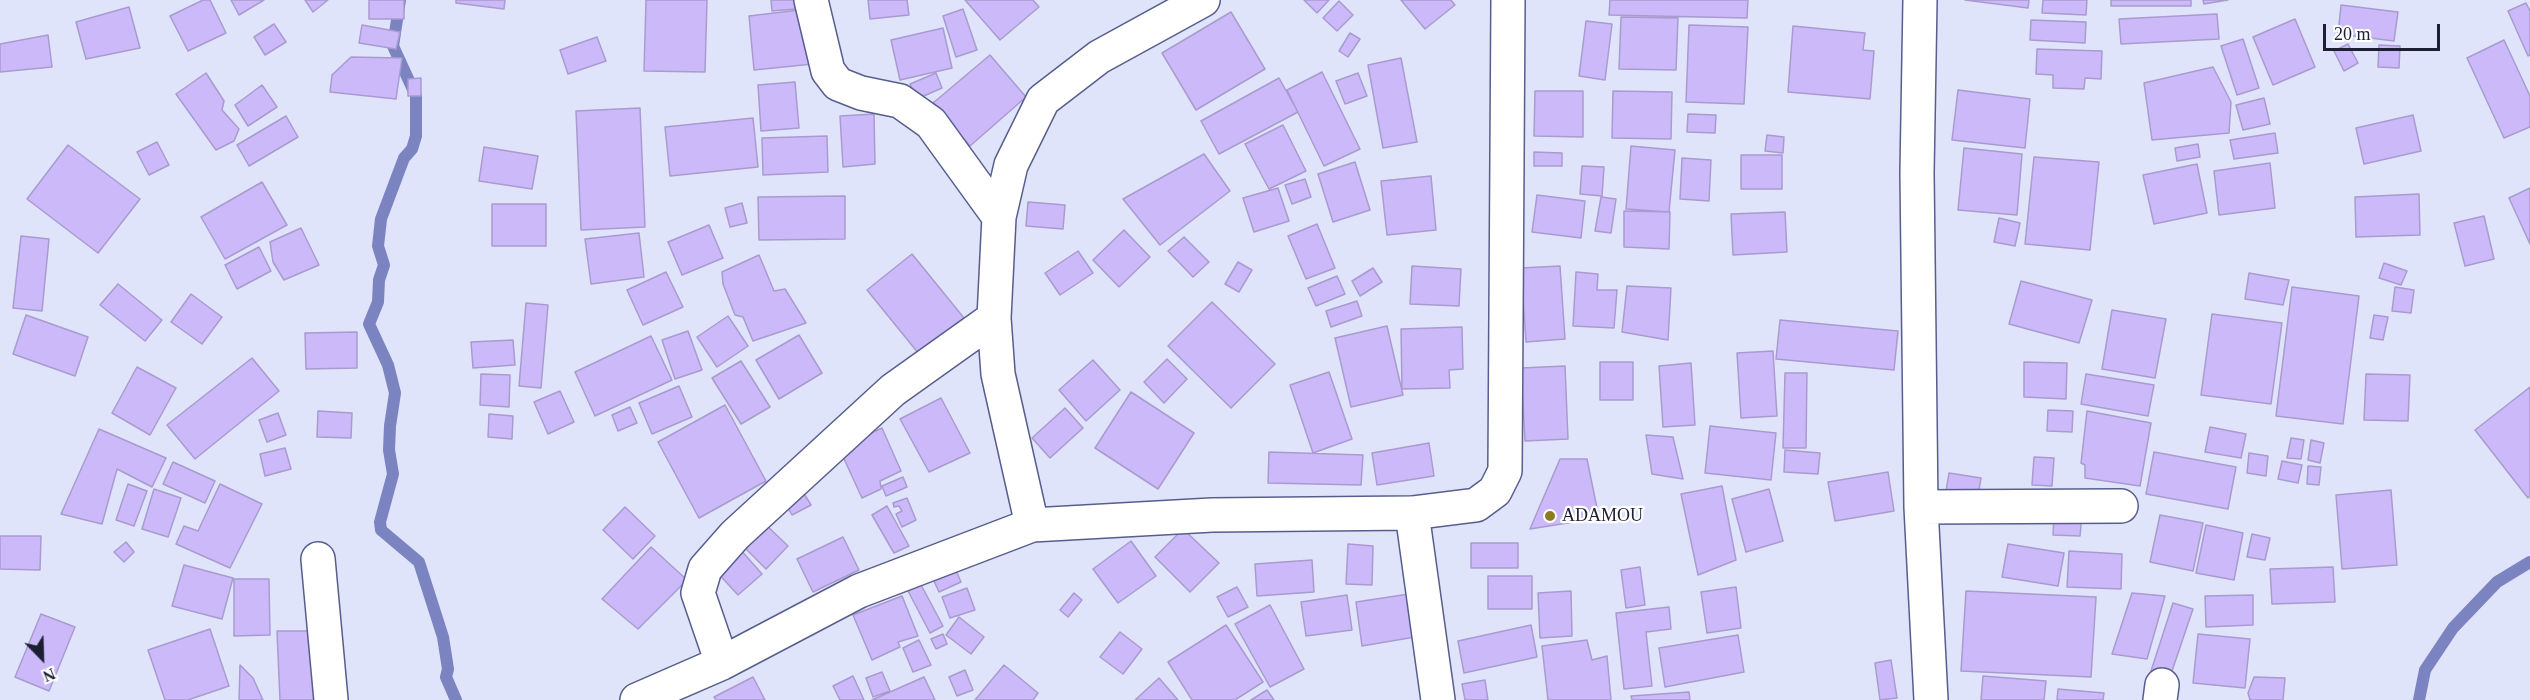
<!DOCTYPE html>
<style>
body{margin:0}
#map{position:relative;width:2530px;height:700px;overflow:hidden;background:#e0e4fa;font-family:Georgia,serif}
canvas{display:block}
.north{position:absolute;left:12px;top:628px;width:60px;height:60px;-webkit-text-stroke:4px #fff;paint-order:stroke;rotate:157deg;font-size:16px;font-weight:700;line-height:24px;text-align:center;color:#1c1f32}
.north::after{content:'';display:block;margin:auto;width:21px;height:27px;background:#1c1f32;clip-path:polygon(50% 0,100% 100%,50% 72%,0 100%)}
.scale{position:absolute;left:2323px;top:24px;width:117px;height:27px;box-sizing:border-box;border:3px solid #1c1f32;border-top:0;padding-left:8px;font-size:18px;line-height:21px;white-space:nowrap;color:#1c1f32;-webkit-text-stroke:4px #fff;paint-order:stroke}
</style>
<div id="map">
<canvas width="2530" height="700"></canvas>
<div class="north">N</div>
<div class="scale">20 m</div>
</div>
<script>
const context = document.querySelector('canvas').getContext('2d');
context.lineJoin = 'round';
function strokePath(path, color, width, dash) {
  context.strokeStyle = color;
  context.lineWidth = width;
  context.lineCap = dash ? 'butt' : 'round';
  context.setLineDash(dash || []);
  context.stroke(path);
}
function paint(path, color) {
  context.fillStyle = color;
  context.fill(path, 'evenodd');
}
function write(font, color, halo, rows, align = 'center') {
  context.font = font + ' Georgia,serif';
  context.lineWidth = 4.5;
  context.setLineDash([]);
  context.textBaseline = 'middle';
  context.strokeStyle = halo;
  context.fillStyle = color;
  for (const [text, x, y, turn = 0] of rows) {
    context.save();
    context.translate(x, y);
    context.rotate((+turn || 0) * Math.PI / 180);
    context.textAlign = isNaN(turn) ? turn : align;
    if (halo) context.strokeText(text, 0, 0);
    context.fillText(text, 0, 0);
    context.restore();
  }
}
strokePath(new Path2D(`
 M400,0l-7,46 23,50v40l-4,13 -8,9 -23,61 -3,27 6,19 -5,15 -1,22 -9,22 19,41 7,28 -5,33 -1,24 4,24 -13,48 1,8 38,32 24,75 5,32 -2,8 10,23
 M2419,700l6,-30 28,-42 44,-46 33,-20`), '#7b84c1', 12);
const building = new Path2D(`
 M203,0h7l16,33 -38,18 -18,-35z
 M231,0h33l-25,15z
 M305,0h23l-15,12z
 M369,0h35v19h-35z
 M456,0h49l-1,9 -48,-6z
 M646,0h61l-2,72 -61,-1z
 M771,0h24v9l-23,2z
 M868,0h39l2,15 -39,4z
 M965,0h68l6,7 -39,33z
 M1304,0h25l-12,13z
 M1401,0h50l4,5 -30,24z
 M1610,0h138l-1,18 -138,-3z
 M1965,0h64l-1,8z
 M2043,0h44l-1,15 -44,-2z
 M2111,0h80v6h-80z
 M2203,0h25l-24,4z
 M1339,1l14,14 -16,16 -14,-13z
 M2526,3l4,8v44l-2,1 -20,-45z
 M2341,5l57,7 -4,29 -56,-7z
 M129,7l11,41 -54,11 -10,-37z
 M808,9l5,55 -59,6 -5,-54z
 M963,9l14,41 -21,7 -13,-41z
 M1231,12l34,57 -69,41 -34,-57z
 M2217,14l2,25 -98,5 -2,-25z
 M1621,17l57,1 -2,52 -57,-1z
 M2295,19l20,48 -42,18 -20,-48z
 M2031,20l55,2 -1,21 -55,-3z
 M1586,21l26,3 -7,56 -26,-4z
 M274,24l12,18 -21,13 -11,-18z
 M362,25l38,7 -4,17 -37,-6z
 M1689,25l59,2 -4,77 -58,-2z
 M1793,26l72,7 -2,17 11,1 -4,48 -82,-7z
 M943,28l9,40 -52,12 -9,-40z
 M1350,33l10,6 -12,18 -9,-6z
 M48,35l4,32 -52,5v-28z
 M597,37l9,24 -38,13 -8,-24z
 M2243,39l16,49 -22,7 -16,-49z
 M2504,40l26,56v31l-26,11 -37,-80z
 M2348,44l10,19 -14,8 -10,-20z
 M2379,45l21,1 -1,22 -21,-1z
 M2037,49l65,2 -1,28 -16,-1 -1,11 -31,-1v-13l-17,-1z
 M990,55l36,42 -56,49 -37,-43z
 M351,57l51,1 -6,41 -66,-7 2,-17z
 M1401,58l16,84 -34,6 -15,-83z
 M2213,67l18,35 -2,31 -77,7 -8,-57z
 M1322,72l38,77 -36,17 -37,-76z
 M206,73l18,28 -2,9 17,19 -5,12 -18,9 -40,-56z
 M936,73l6,15 -25,11 -7,-15z
 M1358,73l9,23 -22,8 -9,-23z
 M421,78v18h-13v-17z
 M1279,78l19,34 -79,42 -18,-33z
 M795,82l4,46 -38,3 -3,-46z
 M262,85l15,22 -29,19 -13,-21z
 M1958,90l72,9 -5,49 -73,-8z
 M1535,91h48v46l-49,-1z
 M1613,91l59,1 -1,47 -59,-1z
 M2264,98l6,26 -27,6 -7,-25z
 M640,108l5,119 -64,3 -5,-119z
 M874,114l1,50 -32,3 -3,-51z
 M1688,114l28,1 -1,18 -28,-1z
 M2413,115l8,36 -57,13 -8,-36z
 M286,116l12,21 -49,29 -12,-21z
 M753,118l5,49 -88,9 -5,-49z
 M1283,125l23,46 -37,18 -24,-45z
 M2275,133l3,20 -44,6 -4,-19z
 M1767,135l17,2 -1,16 -18,-2z
 M827,136l1,36 -65,3 -1,-37z
 M157,142l12,23 -20,10 -12,-23z
 M2198,144l2,13 -23,4 -2,-13z
 M68,145l72,54 -42,54 -71,-54z
 M1631,146l44,4 -6,62 -43,-3z
 M484,147l54,9 -6,33 -53,-8z
 M1964,148l58,6 -5,61 -59,-5z
 M1534,152l28,1v13h-28z
 M1204,154l26,37 -70,54 -37,-46z
 M1741,155h41v34h-41z
 M2034,157l65,5 -9,88 -65,-6z
 M1682,158l29,2 -2,41 -29,-2z
 M1355,162l15,48 -37,12 -15,-48z
 M2270,163l5,45 -56,7 -5,-44z
 M2197,164l10,49 -53,11 -11,-49z
 M1582,166l22,1 -2,29 -22,-2z
 M1431,176l5,54 -49,5 -6,-54z
 M1305,179l6,18 -19,7 -7,-19z
 M262,182l25,43 -62,34 -24,-42z
 M1278,188l11,33 -35,11 -11,-34z
 M2530,188v56l-21,-46z
 M2419,194l1,41 -64,2 -1,-40z
 M1537,195l48,6 -4,37 -49,-6z
 M845,196v43l-86,1 -1,-43z
 M1601,197l15,2 -5,34 -16,-2z
 M1028,202l37,3 -2,24 -37,-3z
 M742,203l5,20 -17,4 -5,-19z
 M492,204h54v42h-54z
 M1624,211l46,1 -1,37 -45,-2z
 M1785,212l2,40 -54,3 -2,-41z
 M2484,216l10,43 -29,7 -11,-43z
 M1999,218l21,5 -5,23 -21,-4z
 M1317,224l18,44 -29,11 -18,-43z
 M709,225l14,33 -41,17 -14,-33z
 M301,228l18,37 -35,15 -11,-18 -3,-20z
 M1124,230l26,27 -31,30 -26,-27z
 M639,233l5,44 -53,7 -6,-45z
 M21,236l28,3 -7,72 -29,-3z
 M1184,237l25,25 -16,15 -25,-26z
 M259,247l12,24 -34,18 -12,-24z
 M1078,251l15,22 -33,22 -15,-22z
 M912,254l52,64 -45,36 -52,-64z
 M759,255l15,36 11,-2 21,34 -53,18 -10,-24 -8,-2 -12,-31 -1,-12z
 M1238,262l14,8 -13,22 -14,-8z
 M2384,263l23,8 -6,14 -22,-7z
 M1412,266l49,3 -2,37 -49,-2z
 M1560,266l5,73 -39,3 -5,-74z
 M1373,268l9,14 -22,14 -8,-15z
 M666,272l17,35 -40,18 -16,-35z
 M1576,272l22,2 -1,16h20l-3,38 -41,-2z
 M2249,273l40,7 -6,25 -38,-6z
 M1337,276l8,18 -29,12 -8,-18z
 M2021,281l71,19 -13,43 -70,-19z
 M118,284l44,36 -17,21 -45,-36z
 M1627,286l44,2 -3,52 -46,-8z
 M2292,287l67,9 -16,128 -67,-8z
 M2395,287l19,3 -3,23 -19,-2z
 M191,294l31,23 -20,27 -31,-22z
 M1357,301l5,15 -31,11 -5,-16z
 M1212,302l63,62 -44,44 -63,-62z
 M526,303l22,2 -7,83 -22,-2z
 M2112,310l54,9 -11,59 -53,-9z
 M2212,314l70,9 -11,81 -70,-9z
 M26,315l62,22 -13,39 -62,-22z
 M2374,315l14,2 -5,23 -13,-2z
 M728,316l20,30 -31,21 -20,-30z
 M1780,320l118,11 -4,39 -118,-11z
 M1387,326l16,69 -52,12 -16,-69z
 M1462,327l1,42 -14,1 1,18 -48,1 -1,-60z
 M688,331l14,39 -27,9 -13,-39z
 M357,332v36l-51,1 -1,-36z
 M799,335l23,38 -43,26 -23,-39z
 M651,336l21,44 -77,36 -20,-44z
 M513,340l2,25 -42,3 -2,-26z
 M1773,351l4,65 -36,2 -4,-65z
 M252,358l27,33 -84,68 -28,-34z
 M1167,359l20,20 -23,24 -20,-21z
 M1093,360l27,30 -34,31 -27,-31z
 M741,361l29,46 -29,17 -29,-46z
 M1600,362h33v38h-33z
 M2024,362l43,1 -1,36 -42,-2z
 M1691,363l4,62 -32,2 -4,-61z
 M1565,366l3,73 -43,2 -4,-73z
 M137,367l39,21 -26,47 -38,-22z
 M1329,372l23,67 -39,14 -23,-68z
 M1785,373h22l-1,75h-23z
 M481,374l29,1 -1,32 -29,-2z
 M2086,374l68,11 -6,31 -67,-12z
 M2366,374l44,1 -2,46 -44,-1z
 M679,386l13,31 -40,17 -13,-31z
 M2530,387v109l-2,2 -53,-68z
 M560,391l14,31 -26,12 -14,-32z
 M1131,392l63,41 -36,56 -63,-41z
 M941,398l29,55 -41,19 -29,-53z
 M725,405l41,76 -67,37 -41,-76z
 M630,407l7,16 -19,8 -6,-16z
 M1065,408l18,20 -33,30 -18,-20z
 M2048,410l25,1 -1,21 -25,-1z
 M318,411l34,2 -1,25 -34,-1z
 M2087,411l64,12 -11,63 -55,-8v-13l-4,-2z
 M278,413l8,22 -19,7 -8,-22z
 M489,414l24,2 -1,23 -24,-2z
 M1710,426l66,7 -5,47 -66,-7z
 M2210,427l36,7 -5,24 -36,-6z
 M882,428l19,43 -21,10 1,8 -19,9 -23,-50z
 M99,429l67,29 -14,29 -35,-18 -15,55 -41,-10z
 M1646,435l27,2 10,42 -31,-5z
 M2291,438l13,2 -3,19 -14,-1z
 M2311,440l13,3 -4,20 -12,-3z
 M1429,443l5,33 -57,9 -5,-32z
 M285,448l6,21 -26,7 -5,-22z
 M1785,450l35,3 -2,21 -34,-2z
 M1269,452l94,3 -2,30 -93,-2z
 M2154,452l82,15 -8,42 -82,-15z
 M2249,453l19,3 -2,20 -19,-3z
 M2034,457l20,1 -2,28 -20,-1z
 M1560,459h27l12,59 -69,11z
 M2282,461l20,4 -4,18 -20,-4z
 M173,462l42,19 -10,22 -42,-19z
 M2308,466l13,1 -2,18 -12,-1z
 M1888,472l6,39 -59,10 -7,-39z
 M1949,473l32,5 -3,18 -32,-5z
 M903,477l4,10 -21,9 -4,-10z
 M128,484l19,7 -13,35 -18,-6z
 M220,484l42,20 -32,64 -54,-24 8,-18 14,5z
 M1722,486l14,74 -38,15 -17,-81z
 M154,489l27,9 -13,39 -26,-8z
 M1769,489l14,52 -37,11 -14,-53z
 M2391,490l6,75 -55,4 -6,-74z
 M803,492l8,13 -19,10 -8,-14z
 M907,498l9,22 -14,7 -6,-13 6,-3 -3,-5 -5,1 -1,-4z
 M887,506l22,40 -15,7 -22,-38z
 M625,507l30,29 -22,23 -30,-29z
 M2054,513l28,1 -2,22 -27,-1z
 M2160,515l43,8 -10,48 -43,-9z
 M761,520l27,26 -22,23 -27,-27z
 M2206,525l37,8 -9,47 -38,-7z
 M1183,529l36,34 -29,29 -35,-35z
 M2252,534l18,4 -5,22 -18,-3z
 M0,536h41l-1,34 -40,-1z
 M843,537l16,33 -46,22 -16,-33z
 M1131,541l25,35 -38,27 -25,-34z
 M126,542l8,10 -10,10 -10,-10z
 M1471,543h47v25h-47z
 M1348,544l25,2 -1,39 -26,-1z
 M2008,544l56,9 -6,33 -56,-9z
 M651,547l36,33 -49,49 -36,-30z
 M739,548l23,26 -24,21 -23,-25z
 M2069,551l53,3 -1,35 -54,-2z
 M1312,560l2,32 -57,4 -2,-32z
 M184,565l49,13 -11,41 -50,-13z
 M1640,567l5,38 -19,3 -5,-38z
 M2333,567l2,35 -63,2 -2,-35z
 M955,568l6,14 -22,10 -6,-13z
 M1488,576h44v33h-44z
 M234,579h35l1,56 -36,1z
 M920,583l23,43 -13,7 -23,-44z
 M1237,587l11,20 -20,10 -11,-20z
 M1736,587l5,41 -34,5 -6,-41z
 M967,588l8,22 -25,8 -8,-21z
 M1571,591l1,45 -32,2 -2,-45z
 M1966,591l130,6 -5,80 -130,-6z
 M1074,593l8,7 -14,17 -8,-7z
 M2132,593l33,3 -18,63 -35,-5z
 M1409,594l6,43 -53,9 -6,-44z
 M1347,595l5,35 -46,6 -5,-34z
 M2253,595v30l-47,2 -1,-31z
 M902,596l16,40 -20,6 2,5 -28,13 -19,-45z
 M2173,603l20,6 -23,68 -19,-6z
 M1270,605l34,64 -34,18 -35,-63z
 M1669,607l2,22 -25,3 6,54 -28,3 -8,-76z
 M41,614l34,13 -26,64 -34,-14z
 M959,617l25,20 -13,17 -25,-19z
 M1226,625l37,57 -28,18h-43l-24,-38z
 M1531,625l6,32 -73,16 -6,-32z
 M210,629l19,57 -41,14h-23l-17,-50z
 M277,631h36l1,69h-34z
 M1120,632l22,17 -19,25 -23,-17z
 M943,634l4,10 -11,5 -5,-10z
 M2198,634l52,5 -5,49 -52,-5z
 M1738,635l6,37 -79,15 -6,-39z
 M919,640l12,25 -18,7 -10,-24z
 M1587,640l5,20 15,-4 4,44h-63l-6,-54z
 M1891,660l6,38 -17,2 -5,-37z
 M240,665l13,13 10,22h-24z
 M1004,665l34,28 -5,7h-58z
 M965,670l8,20 -16,6 -8,-19z
 M882,672l8,19 -17,6 -7,-19z
 M853,676l11,24h-24l-7,-14z
 M1983,676l63,5 -2,19h-63z
 M753,677l12,23h-49l-2,-3z
 M924,677l11,23h-63z
 M2254,677l31,1 -2,22h-33l-2,-7z
 M1159,678l19,22h-43z
 M1485,680l3,20h-23l-3,-16z
 M2058,689l46,4 -1,7h-46z
 M1267,690l7,10h-23z
 M1689,692l1,8h-58l-1,-4z`);
paint(building, '#cbb9fa');
strokePath(building, '#a99bcf', 1.5);
const street = new Path2D(`
 M811,0l17,71 10,13 23,9 39,8 31,22 68,94
 M1920,0l-3,173 4,334 10,193
 M1921,507l200,-1
 M1412,513l26,187
 M1032,525l-34,-151 -4,-56 5,-101 12,-52 32,-65 56,-43 104,-57
 M318,559l13,141
 M722,663l-24,-70 7,-24 30,-34 158,-145 101,-72
 M637,700l85,-37 137,-72 173,-66 180,-10 200,-2 64,-8 19,-14 10,-20 3,-471
 M2160,700l2,-15`);
strokePath(street, '#575e8d', 36);
strokePath(street, '#fff', 33);
for (const [x, y, r, color] of [
 [1550,516,6,"#8e7b20"]
]) {
  const dot = new Path2D();
  dot.arc(x, y, r, 0, 2 * Math.PI);
  context.fillStyle = color;
  context.fill(dot);
  strokePath(dot, '#fff', 2);
}
write('18px', '#1c1f32', '#fff', [
 ["ADAMOU",1562,516]
], 'left');
</script>
